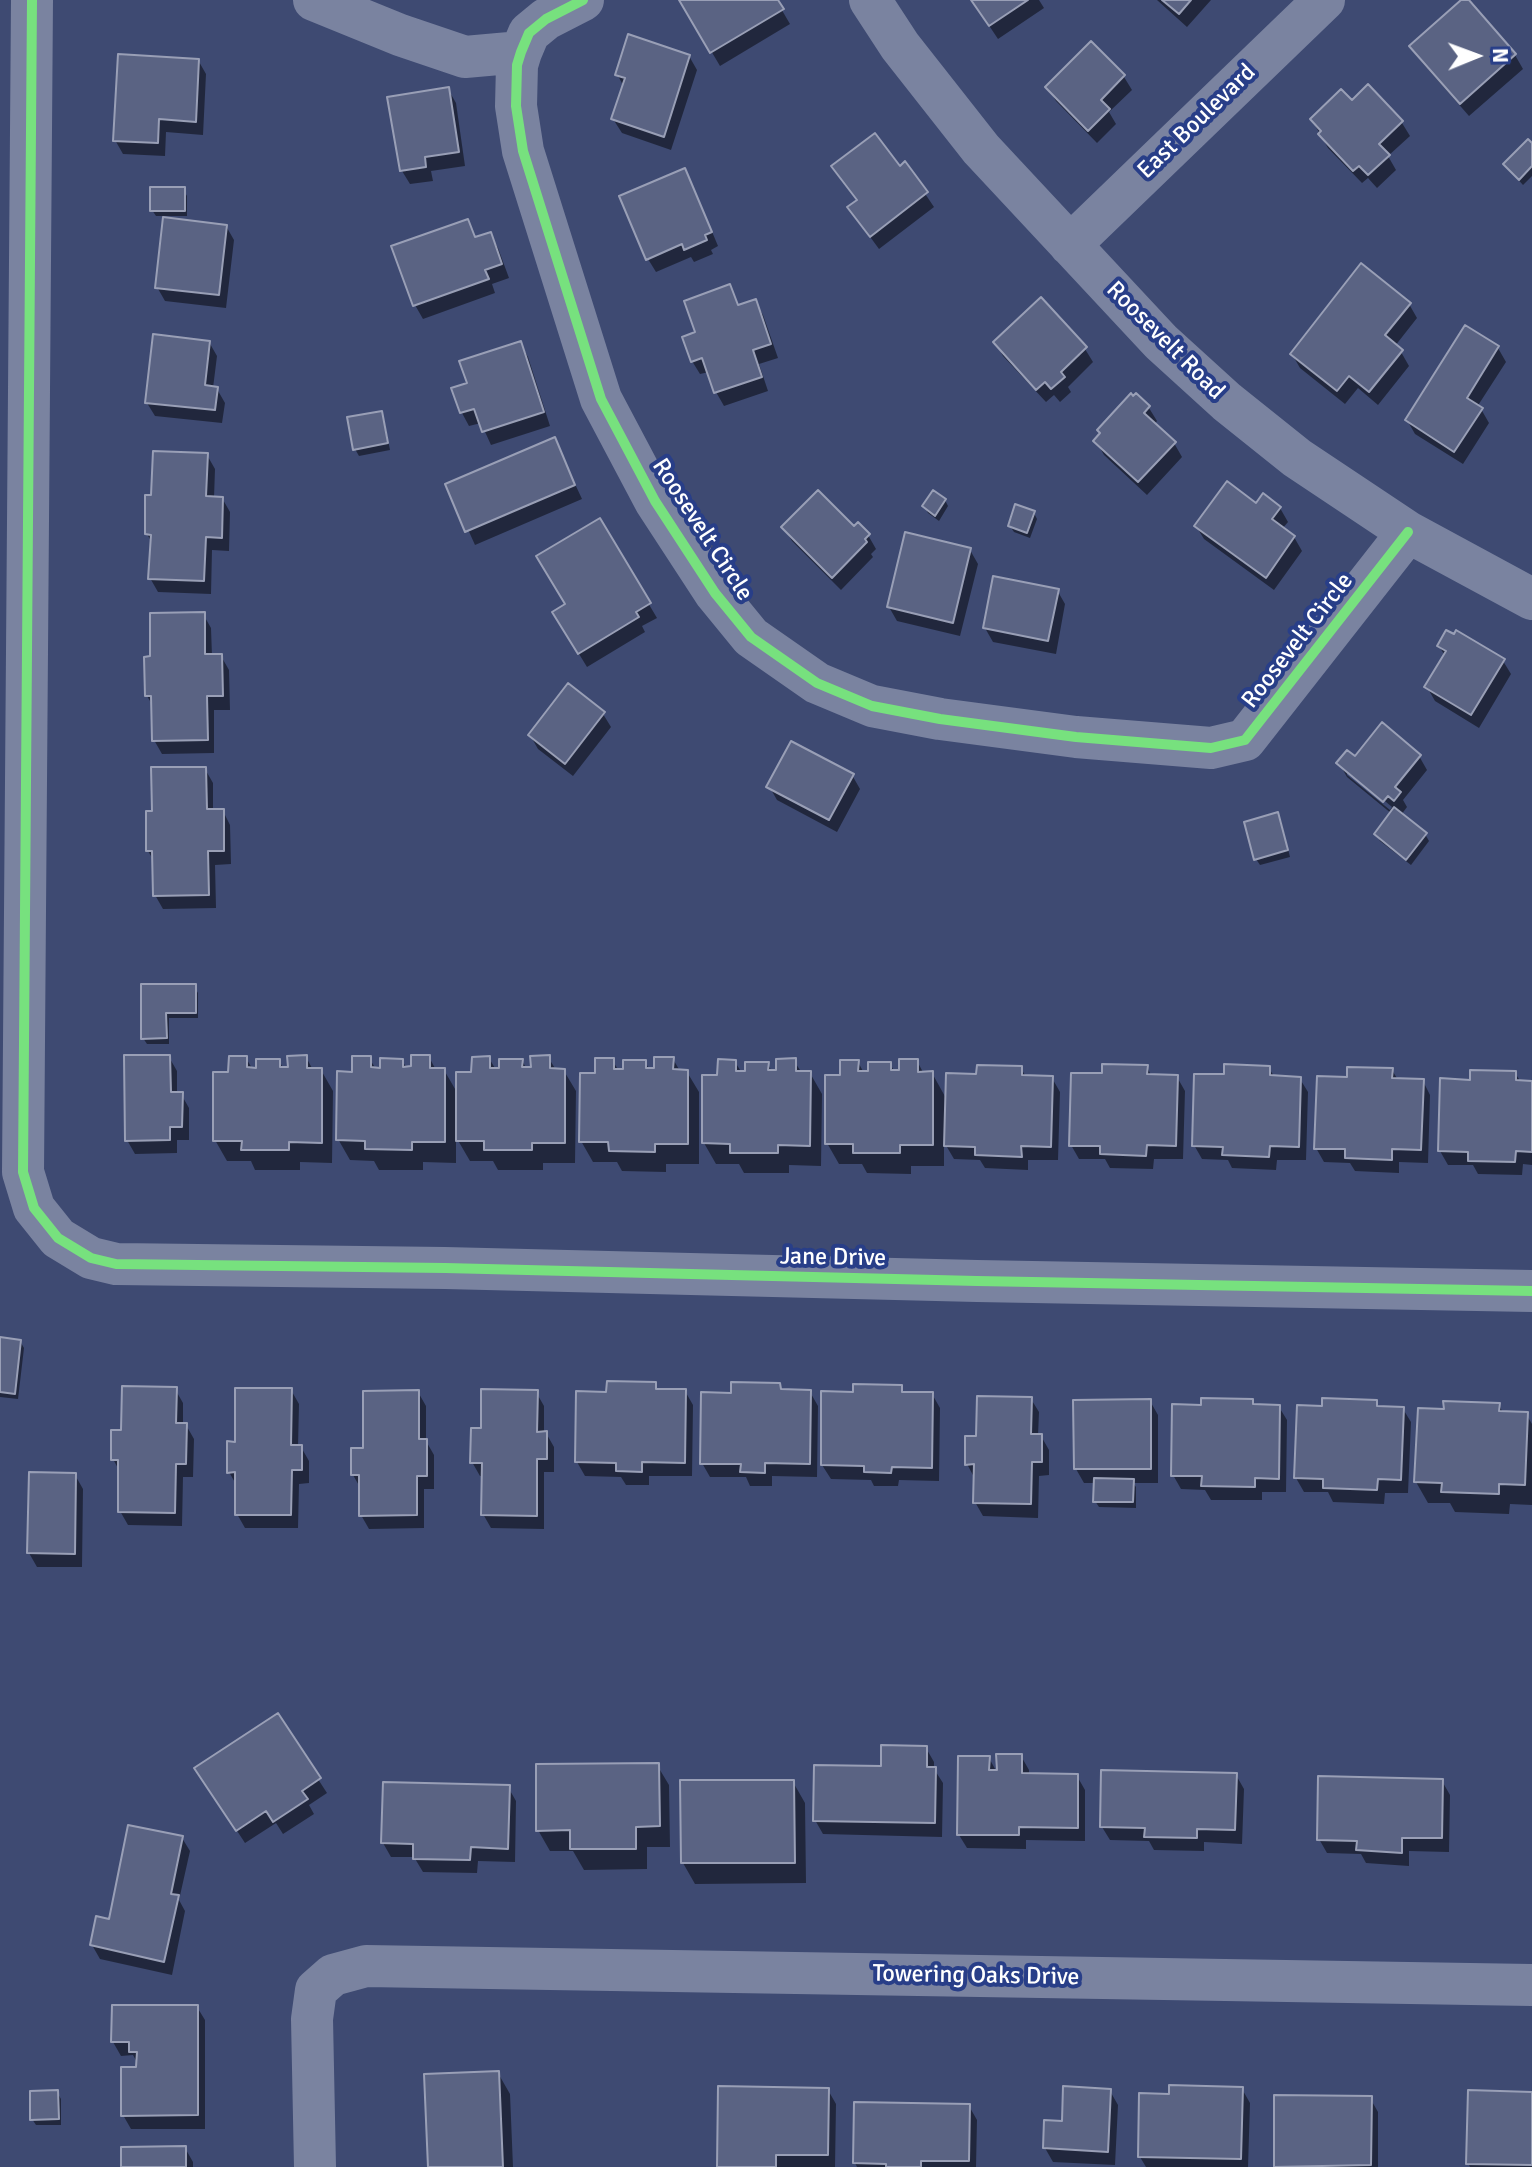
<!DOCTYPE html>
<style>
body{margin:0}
#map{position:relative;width:1532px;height:2167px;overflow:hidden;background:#3e4a72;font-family:Signika,sans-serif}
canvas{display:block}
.north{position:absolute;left:1436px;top:16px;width:80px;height:80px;-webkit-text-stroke:6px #283e88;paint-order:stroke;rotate:89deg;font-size:22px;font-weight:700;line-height:32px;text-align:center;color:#fff}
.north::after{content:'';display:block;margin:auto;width:28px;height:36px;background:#fff;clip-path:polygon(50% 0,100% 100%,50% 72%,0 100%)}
</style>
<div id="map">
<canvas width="1532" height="2167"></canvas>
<div class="north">N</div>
</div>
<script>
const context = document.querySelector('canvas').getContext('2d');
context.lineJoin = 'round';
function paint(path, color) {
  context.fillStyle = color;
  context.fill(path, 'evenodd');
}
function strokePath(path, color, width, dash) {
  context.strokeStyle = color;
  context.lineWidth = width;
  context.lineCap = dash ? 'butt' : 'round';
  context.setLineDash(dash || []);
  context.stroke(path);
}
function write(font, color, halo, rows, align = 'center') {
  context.font = font + ' Signika,sans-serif';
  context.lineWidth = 8;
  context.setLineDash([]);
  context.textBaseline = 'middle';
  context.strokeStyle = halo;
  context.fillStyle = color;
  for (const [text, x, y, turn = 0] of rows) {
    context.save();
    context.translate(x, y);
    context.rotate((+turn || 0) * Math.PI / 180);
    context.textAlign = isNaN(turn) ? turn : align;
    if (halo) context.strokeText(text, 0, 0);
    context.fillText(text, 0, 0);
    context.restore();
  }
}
paint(new Path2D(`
 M681,0h95l14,24 -70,42z
 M972,0h67l5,8 -46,31z
 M1157,0h54l-24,27z
 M1464,0h3l48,55 8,14 -54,47 -49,-56 -8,-14z
 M1091,44l33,33 8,13 -23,22 7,12 -19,19 -41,-42 -8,-13z
 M689,56l8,14 -26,80 -49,-17 -9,-14 11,-32 -7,-13z
 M198,60l8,14 -3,61 -37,-3 -1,24 -42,-2 -8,-14z
 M1368,87l34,36 8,13 -22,20 8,14 -19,18 -9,-10 -6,5 -34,-35 -16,-28 40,-17z
 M448,89l8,14 9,63 -34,5 2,10 -23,3 -8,-13z
 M1532,146v30l-9,9 -18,-20z
 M905,164l29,43 -55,42 -30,-41z
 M684,171l8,13 26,62 -7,4 2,4 -19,8 -3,-5 -35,15 -8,-13z
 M183,189l4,7v20h-31l-4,-6z
 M467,221l10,18 13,-5 8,14 11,30 -17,6 3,9 -72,26 -8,-14z
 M226,226l8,14 -8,68 -61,-7 -8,-14z
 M729,287l10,20 16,-6 8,14 15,43 -19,6 9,27 -44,15 -8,-14 -7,-20 -9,2 -8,-13 6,-28z
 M1041,300l44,49 8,13 -25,25 3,5 -11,10 -6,-7 -8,7 -43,-46 -8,-14z
 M1409,304l8,14 -22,28 6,6 8,14 -31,39 -20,-17 -13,16 -45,-36 -8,-14z
 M209,342l8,14 -4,32 4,1 8,14 -3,20 -67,-7 -8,-13z
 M520,343l8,14 22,69 -59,19 -10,-22 -12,3 -7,-13 -8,-24 15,-5z
 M1498,348l8,14 -29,45 4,2 8,14 -26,41 -48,-30 -8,-14z
 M1136,396l13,12 8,13 -3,4 20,18 8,14 -35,38 -43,-40 -8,-14z
 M381,413l3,6 6,31 -31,6 -4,-7z
 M554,439l28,60 -107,46 -27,-60z
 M207,455l8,14 -1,29h8l8,14 -1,39 -17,-1 -1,44 -53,-2 -8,-14 2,-35 -5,-9 6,-37z
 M945,500l3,6 -9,15 -11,-8 -4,-7z
 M1257,506l23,2 8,14 -6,7 12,8 8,14 -28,39 -70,-51 -8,-13z
 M1034,513l3,6 -7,19 -16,-6 -4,-6z
 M599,520l58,98 -15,8 3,6 -58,35 -33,-54 13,-8z
 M784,528l70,1 14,6 8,14 -5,5 2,3 -32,33 -49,-49z
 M970,550l8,14 -18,72 -63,-15 -8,-14z
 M1057,590l8,14 -9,50 -63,-12 -8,-14z
 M203,614l8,14 1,28h9l8,14 1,40h-16v43l-52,1 -8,-14 -1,-34 -6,-10 5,-38z
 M1439,646l64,15 8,13 -32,54 -44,-27 -8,-14 18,-31z
 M603,714l8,13 -38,49 -35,-27 -8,-14z
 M1419,756l8,14 -24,30 4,7 -6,8 24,19 4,7 -18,24 -31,-24 -4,-7 16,-20 -45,-37 -8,-14 16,-4zM1347,769l45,38 -2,3 -43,-35z
 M205,769l8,14v28h10l7,14 1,39 -16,1 1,43 -53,1 -8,-14 -1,-34 -6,-10 6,-38z
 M852,775l8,14 -23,43 -60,-32 -8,-14z
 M1277,815l4,6 9,36 -30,8 -4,-6z
 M143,986h51l4,7v25h-29v26h-22l-4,-6z
 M169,1057l8,14v23h4l8,14v32h-12v13l-42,1 -8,-14z
 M306,1057l7,13h8l12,21 -1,72 -32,-1v8h-45l-4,-9h-24l-12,-21 15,-66 16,-16 7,12 26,-9 5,8 6,1z
 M429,1057l7,13h8l14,24 15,-20 16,-16 7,12 26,-9 5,8 6,1 15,-13 8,13 8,1 12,20 -1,72h-32v7h-45l-5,-9h-23l-14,-24v26l-33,-1v8h-44l-5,-9 -24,-1 -12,-21 16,-65 15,-16 7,11 26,-8 5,7z
 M673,1059l7,12 7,1 12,20v72h-33v8l-44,-1 -5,-9h-24l-12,-21 16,-66 15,-15 7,11 26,-9 5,8z
 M794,1061l8,12h8l12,21 -1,72 -32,-1v8h-45l-5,-9h-23l-12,-21 15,-66 16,-15 7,11 26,-9 4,8z
 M917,1061l7,13 8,-1 15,27 31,-24 43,-8 5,9 26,1 8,14 -2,68h-30v10l-43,-2 -5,-8 -26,-1 -10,-17v24h-33v8l-44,-1 -5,-9h-23l-12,-21 15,-65 16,-16 6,11 26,-9 5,8z
 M1147,1067l5,10h25l8,14 -2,68h-29l-1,10 -43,-1 -5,-9h-26l-8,-14 33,-70z
 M1269,1068l6,10 25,1 8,13 -2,68h-29l-1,10 -44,-2 -4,-8 -26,-1 -8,-14 32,-69z
 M1392,1070l6,10 25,1 7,14 -2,68 -29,-1v11l-44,-2 -5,-8 -26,-1 -8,-14 33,-69z
 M1515,1073l6,9 11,1v82l-9,-1 -1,11 -44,-1 -5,-9h-25l-8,-14 32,-69z
 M0,1339l20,2 4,7 -6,51 -18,-2z
 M654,1384l4,7h27l8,14 -1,71h-43v9h-23l-5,-8 -36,-1 -8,-14 31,-68z
 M779,1385l4,6 27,1 8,14 -1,71 -45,-1v10h-22l-4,-9h-36l-8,-14 31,-68z
 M901,1387l4,7h27l8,14 -1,73 -40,-1 -1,6h-24l-3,-6 -40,-1 -9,-14 33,-71z
 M175,1389l8,14v22h3l8,14 -1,38h-10l-1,49 -54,-1 -8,-14v-39l-7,-13 10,-27z
 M291,1390l8,14 -1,43h3l8,14v22l-10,1 -1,44h-53l-8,-14v-28l-8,-14 8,-28z
 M418,1392l8,14v35l8,14v34h-10v39l-55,1 -8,-14v-26l-8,-14 12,-25z
 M536,1392l8,14v28l2,-1 8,14v25h-10v57l-53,-1 -8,-14 1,-38h-4l-8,-14z
 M1031,1399l8,13 -1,24h3l8,14v25l-10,1 -1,42 -55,-2 -8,-14v-23l-8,-15z
 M1150,1401l8,14v68h-25l3,4v21l-37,-1 -4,-6 1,-18h-12l-8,-14z
 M1252,1401l3,5 24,1 8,13 -1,72h-24v8h-51l-6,-10 -24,-1 -8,-14 30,-68z
 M1375,1402l4,6 24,1 8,13 -3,71h-23l-1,11 -51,-2 -5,-10h-24l-8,-14 28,-70z
 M1499,1405l4,8 23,1 6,10v81l-22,-1 -1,10 -54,-2 -5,-9h-22l-12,-21 30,-71z
 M75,1475l8,14 -1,78h-45l-8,-14z
 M277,1716l50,77 -18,12 5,9 -31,20 -7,-11 -31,20 -40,-61z
 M926,1748l8,14v7l9,14 -1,54 -119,-3 -8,-14 68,-52z
 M1021,1756l8,14v6h48l8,14v51l-59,-1v9l-59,-1 -8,-13 30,-77 10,18z
 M657,1765l12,20 1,62h-23v22l-63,1 -11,-19h-23l-12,-21z
 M1236,1775l8,14 -2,55 -38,-2v9l-50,-1 -5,-9 -39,-1 -8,-13z
 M1442,1781l8,14 -1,57 -40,-1v15l-43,-3 -5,-9 -34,-1 -8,-14z
 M793,1782l12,21 1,80 -111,1 -12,-21z
 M508,1787l8,14 -1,61 -37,-1 -1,12 -54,-1 -9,-15h-23l-8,-14z
 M182,1838l8,13 -11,49 6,11 -13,64 -72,-16 -8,-14z
 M197,2007l8,13v109h-74l-8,-14 15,-51 -5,-9 -12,1 -8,-14z
 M498,2073l12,21 3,73h-83z
 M1242,2089l8,14 -2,64h-102l-6,-10 31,-61z
 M828,2090l8,14 -1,63h-116z
 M1110,2091l8,14 -3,60 -62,-3 -8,-14 18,-25z
 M57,2092l4,7v26h-25l-4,-6z
 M1532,2094v73h-62l-2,-4z
 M1276,2097l94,1 8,14v55h-102z
 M969,2106l8,14 -1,47h-119l-2,-4z
 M185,2148l8,14v5h-70z`), '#0007');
const building = new Path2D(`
 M679,0h99l6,9 -74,44z
 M971,0h57l-39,26z
 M1162,0h29l-12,14z
 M1461,0h8l47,54 -56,50 -51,-58z
 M628,34l62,21 -26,82 -53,-18 14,-41 -10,-3z
 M1091,41l34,34 -24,25 9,9 -22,22 -43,-44z
 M118,54l81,5 -3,63 -37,-3 -1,24 -45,-2z
 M1368,84l35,37 -24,23 11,11 -22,20 -9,-9 -6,5 -35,-37 3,-3 -11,-12 31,-30 11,11z
 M449,87l10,65 -34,5 1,10 -26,4 -13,-74z
 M875,133l25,33 5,-5 23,31 -58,45 -23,-30 10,-7 -26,-34z
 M1528,139l4,4v23l-13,14 -16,-16z
 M685,168l27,64 -7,3 2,5 -23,10 -2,-6 -36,16 -27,-64z
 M150,187h35v24h-35z
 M163,217l64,8 -8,70 -64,-7z
 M468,219l7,18 16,-5 11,32 -17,6 4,9 -76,27 -22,-60z
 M1361,263l50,40 -26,32 18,15 -34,42 -20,-16 -12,15 -47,-37z
 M730,284l8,21 18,-6 15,45 -18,6 9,27 -48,16 -12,-35 -11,4 -9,-25 13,-5 -11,-31z
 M1041,297l46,50 -26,25 4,5 -14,12 -6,-7 -9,8 -43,-48z
 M1465,325l34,21 -32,52 16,10 -29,44 -49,-32z
 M153,334l57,7 -5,44 13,2 -3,23 -70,-7z
 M521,341l23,71 -62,20 -8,-23 -14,4 -9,-25 16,-5 -8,-22z
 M1131,393l2,3 3,-3 14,13 -6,7 32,29 -38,40 -45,-41 7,-8 -3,-3z
 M382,411l6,32 -35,7 -6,-33z
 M555,437l20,48 -110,47 -20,-48z
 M153,451l55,2 -2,43 17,1 -1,41 -16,-1 -2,44 -56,-2 3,-44 -6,-1v-39h6z
 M1227,481l29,22 7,-10 18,14 -9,12 23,17 -29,42 -72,-52z
 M818,490l36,36 4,-4 12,12 -5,5 2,3 -35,36 -51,-51z
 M933,490l13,9 -11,17 -13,-10z
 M1015,504l20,7 -8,22 -19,-7z
 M600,518l51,85 -15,9 3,5 -61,37 -26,-42 13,-8 -29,-48z
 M905,532l66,16 -18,75 -66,-16z
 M993,576l66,13 -11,52 -65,-13z
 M205,612v42h17l1,42h-16l1,44 -56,1 -1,-45h-6l-1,-39 6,-1v-43z
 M1446,630l8,4 2,-4 49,29 -34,56 -47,-28 22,-36 -9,-5z
 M568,683l37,29 -40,52 -37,-29z
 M1382,722l39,33 -26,32 6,5 -7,9 -6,-5 -5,6 -47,-39 11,-13 8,6z
 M791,741l63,33 -25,46 -63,-33z
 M151,767h55l1,42h17v42h-16l1,44 -56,1 -1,-45h-6v-40h6z
 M1394,807l33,26 -21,27 -32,-26z
 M1278,812l10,38 -34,10 -10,-38z
 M141,984h55v29h-30l1,25 -26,1z
 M124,1055h46l1,37h12l-1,35h-12v13l-45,1z
 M307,1055v13h15v75l-33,-1v8h-48l1,-9h-29v-69h15l1,-16h18v11l9,1v-9h24v8h8l-1,-11z
 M411,1055h19v13h15v74h-33v8l-47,-1v-8l-29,-1 1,-69 15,1v-16h19v11l9,1v-10l23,1v8l8,-1z
 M550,1055v13l15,1v74h-33v7h-48v-9h-28v-69h15l1,-15 18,-1v12h9v-9h24l-1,8h9l-1,-11z
 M654,1057h20l-1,12 15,1v74h-33v8l-46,-1 -1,-9h-29l1,-69h15v-15h19v11h9v-9h23v8h8z
 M796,1058v13h15l-1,75 -32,-1v8h-48v-9l-28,-1v-68h15l1,-16 18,1v11h9v-9h24l-1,8h8v-11z
 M899,1059h19v13l15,-1v74h-33v8h-47v-9h-28v-69h15v-15h19l-1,11h10v-9h23v8h8z
 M1102,1064l46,1 -1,9 31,1 -2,71 -29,-1 -1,11 -46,-2v-8h-31l2,-73h31z
 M1224,1064l46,2v9l31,2 -2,70 -29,-1 -1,11 -47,-2 1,-8 -31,-1 2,-72h30z
 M977,1065l45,1v9l31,1 -2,71 -30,-1 1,11 -47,-2v-8l-31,-1 2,-73 30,1z
 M1347,1067l46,1 -1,10 32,1 -3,71 -29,-1v11l-47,-2v-9h-31l3,-73 30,1z
 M1470,1070l46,1v9l16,1v71l-16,-1 -1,11 -47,-1v-9l-30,-1 2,-73 30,2z
 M0,1337l21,3 -6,54 -15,-2z
 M607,1381l49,1v7h30l-1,74 -43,-1v10l-26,-1v-8l-41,-1 1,-71 30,1z
 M731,1382l49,1 1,6 30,1 -1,74 -45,-1v10l-25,-1 1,-8h-41l1,-72 30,1z
 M853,1384l49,1v7h31l-1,76 -40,-1 -1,6 -27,-1v-6l-43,-1v-74l32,1z
 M122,1386l55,1 -1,36h11l-1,41h-10l-1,49 -57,-1v-52h-7v-30h10z
 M235,1388h57l-1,57h11v25h-10l-1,45h-56v-43l-8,1v-32l8,1z
 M481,1389l57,1 -1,42 10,-1v28h-10v57l-56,-1 1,-52h-12l1,-35h10z
 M419,1390v49h8v37h-10v39l-58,1v-41h-8v-27h12v-57z
 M977,1396l55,1 -1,37h11v28h-10l-1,42 -58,-1 1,-39 -9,1v-29h11z
 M1201,1398l52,1v5l27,1 -1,74 -24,-1v9l-54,-1 1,-10h-31l1,-72 29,1z
 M1322,1398l55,2v6l27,1 -3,73 -23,-1 -1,11 -54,-2v-9l-29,-1 3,-73 25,1z
 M1151,1399v70h-77l-1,-69z
 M1443,1401l57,2 -1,8 29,1 -3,73 -26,-1v10l-58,-2 1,-9 -28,-1 4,-74 26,1z
 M29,1472l47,1 -1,81 -48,-1z
 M1094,1478l40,1 -1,23h-40z
 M278,1713l43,65 -19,13 6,8 -35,23 -7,-11 -30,20 -42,-63z
 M881,1745l46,1v21h9l-1,56 -122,-2 1,-56 67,1z
 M996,1754h26v19l56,1v54l-59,-1v8h-62l1,-79h32l-1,14h8z
 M659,1763l1,63 -24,1v22h-66v-19l-34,1v-67z
 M1101,1770l136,3 -2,57 -38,-1v9l-53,-1 1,-9 -45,-1z
 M1318,1776l125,3 -1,59h-40v15l-46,-3 1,-9 -40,-1z
 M680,1780h114l1,83h-114z
 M383,1782l127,3 -2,64 -37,-2 -1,13 -57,-1v-15l-32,-1z
 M128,1825l55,11 -12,58 8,1 -15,67 -74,-17 6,-29 13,3z
 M112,2005h86v110l-77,1v-49h15l1,-15h-8v-10h-18z
 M499,2071l4,96h-75l-4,-93z
 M1169,2085l74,2 -2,72 -103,-2 1,-64 30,1z
 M718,2086l111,2 -1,67h-52v12h-59z
 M1063,2086l48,3 -3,63 -65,-4 1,-28 18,1z
 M58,2090l1,29 -29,1v-29z
 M1468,2090l64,2v73l-66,-1z
 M1274,2095l98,1 -1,69 -97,2z
 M854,2102l116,2 -1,57h-48v6h-35v-3l-33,-1z
 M186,2146v21h-65v-20z`);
paint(building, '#5a6383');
strokePath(building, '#999fb6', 2);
strokePath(new Path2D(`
 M32,0l-9,1172 11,36 24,30 33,20 25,6 329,4 532,13 555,10
 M314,0l86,35 65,22 56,-5
 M583,0l-37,19 -17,14 -8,19 -4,13 -1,41 7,45 78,248 54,102 60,92 36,44 66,46 55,23 68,13 136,18 135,11 34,-8 163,-208
 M870,0l30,46 81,103 180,193 66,60 70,56 111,74 124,67
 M1070,245l254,-245
 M315,2167l-3,-148 4,-29 17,-15 33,-9 1166,19`), '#7a83a0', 42);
strokePath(new Path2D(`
 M32,0l-9,1172 11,36 24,30 33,20 25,6 329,4 532,13 555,10
 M583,0l-37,19 -17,14 -8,19 -4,13 -1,41 7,45 78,248 54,102 60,92 36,44 66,46 55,23 68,13 136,18 135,11 34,-8 163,-208`), '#77e17e', 10);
write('24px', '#fff', '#283e88', [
 ["East Boulevard",1197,122,-44],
 ["Roosevelt Road",1165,341,45],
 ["Roosevelt Circle",702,530,57],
 ["Roosevelt Circle",1298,641,-52],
 ["Jane Drive",833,1258,1],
 ["Towering Oaks Drive",976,1976,1]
]);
</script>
